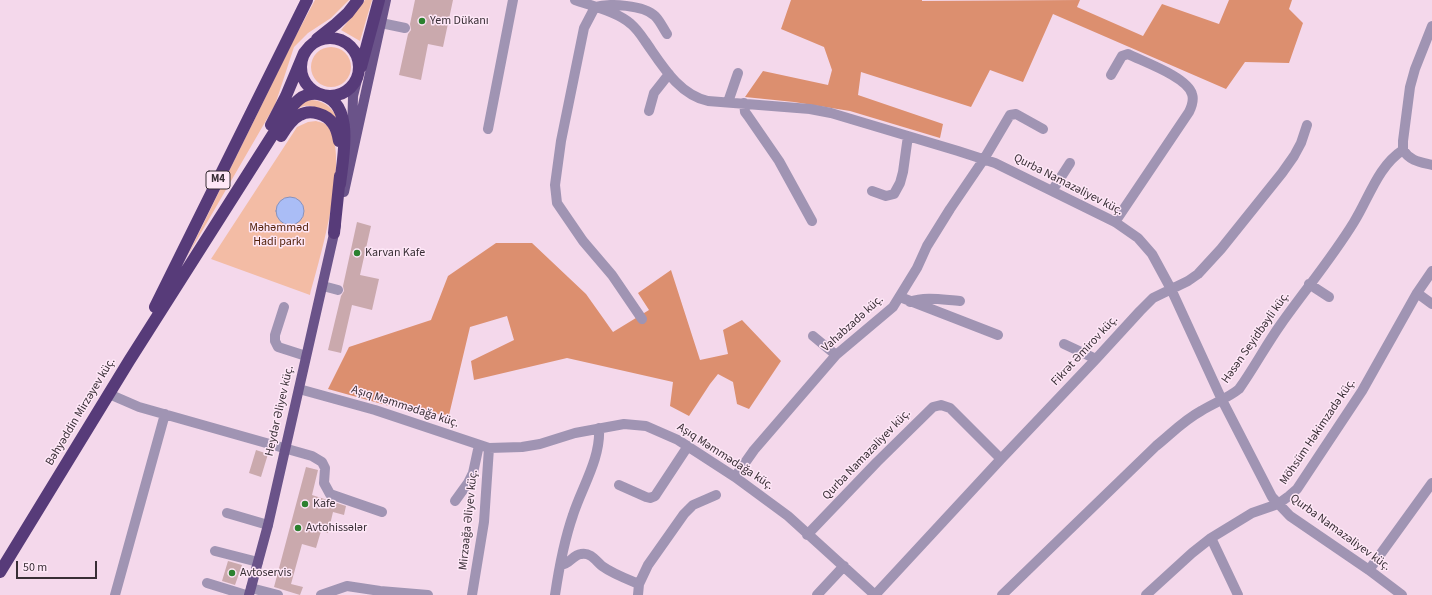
<!DOCTYPE html>
<meta charset="utf-8">
<style>
body{margin:0}
#map{position:relative;width:1432px;height:595px;overflow:hidden;background:#f4d8eb;font-family:"Source Sans 3",sans-serif}
canvas{display:block}
.scale{position:absolute;left:16px;top:561px;width:81px;height:18px;box-sizing:border-box;border:2px solid #382e35;border-top:0;padding-left:5px;font-size:12px;line-height:14px;white-space:nowrap;color:#382e35;-webkit-text-stroke:3px #fee7f7;paint-order:stroke}
</style>
<div id="map">
<canvas width="1432" height="595"></canvas>
<div class="scale">50 m</div>
</div>
<script>
const context = document.querySelector('canvas').getContext('2d');
context.lineJoin = 'round';
function paint(path, color) {
  context.fillStyle = color;
  context.fill(path, 'evenodd');
}
function strokePath(path, color, width, dash) {
  context.strokeStyle = color;
  context.lineWidth = width;
  context.lineCap = dash ? 'butt' : 'round';
  context.setLineDash(dash || []);
  context.stroke(path);
}
function write(font, color, halo, rows, align = 'center') {
  context.font = font + ' "Source Sans 3",sans-serif';
  context.lineWidth = 3;
  context.setLineDash([]);
  context.textBaseline = 'middle';
  context.strokeStyle = halo;
  context.fillStyle = color;
  for (const [text, x, y, turn = 0] of rows) {
    context.save();
    context.translate(x, y);
    context.rotate((+turn || 0) * Math.PI / 180);
    context.textAlign = isNaN(turn) ? turn : align;
    if (halo) context.strokeText(text, 0, 0);
    context.fillText(text, 0, 0);
    context.restore();
  }
}
paint(new Path2D(`
 M315,0h34l-18,18 -23,15 -14,14 -19,58 -88,152 106,-216z
 M365,0h7l-12,41 -19,-11z
 M311 67a20 20 0 1 1 40 0a20 20 0 1 1-40 0Z
 M312,100c15,1 24,11 27,26 -9,-8 -23,-25 -38,-19 -5,3 -10,9 -15,13l19,-19z
 M316,121c4,1 9,2 11,5 25,27 -8,135 -17,169l-99,-36 86,-132 11,-5z`), '#f3bca5');
paint(new Path2D(`
 M791,0h131v1l158,-1 -3,7 66,29 19,-32 57,20 10,-24h63l-3,9 14,14 -14,40 -44,-1 -19,27 -173,-75 -30,68 -33,-12 -19,37 -110,-35 -3,23 85,29 -3,14 -90,-27 -56,-9 -49,-5 18,-26 65,14 4,-15 -8,-23 -43,-18z
 M496,243h36l54,51 27,38 36,-22 -11,-17 33,-23 29,90 28,-6 -5,-24 19,-10 39,41 -32,48 -12,-5 -4,-22 -15,-8 -8,10 -21,32 -19,-10 3,-24 -106,-24 -93,22 -3,-19 43,-21 -7,-24 -37,11 -21,88 -38,-3 -83,-23 21,-42 82,-27 17,-44z`), '#dc8f6f');
const water = new Path2D(`
 M276 211a14 14 0 1 1 28 0a14 14 0 1 1-28 0Z`);
paint(water, '#aabdf6');
strokePath(water, '#8892bc', 1);
paint(new Path2D(`
 M415,0h38l-10,47 -15,-3 -7,36 -22,-5 9,-41 3,-4 -1,-6z
 M357,222l14,4 -11,49 19,4 -7,31 -20,-5 -11,48 -13,-3 13,-54 3,-5 -1,-5z
 M256,450l12,4 -7,23 -12,-4z
 M306,467l12,3 -6,25 34,11 -2,9 -11,-3 -5,21 -7,-2 -5,17 -14,-4 -11,40 12,3 -3,8 -26,-8z
 M228,561l14,4 -7,20 -13,-4z`), '#caa9ad');
strokePath(new Path2D(`
 M575,0c17,6 43,12 56,24 6,5 10,11 14,17 17,24 33,53 63,60l102,8 21,4 127,38 37,12 120,59 23,16 14,16 19,35 51,111 50,97 18,19 79,54 33,25
 M381,23l24,5
 M1111,75l11,-19 6,-2c16,8 59,23 64,40 2,6 0,12 -3,18l-74,110
 M728,102l10,-29
 M744,103l1,9 3,4 31,45 33,60
 M649,111l5,-18 15,-19
 M488,129l25,-129
 M1403,150c7,11 17,12 29,15
 M872,191l14,5 8,-2 6,-11 3,-11 5,-36
 M1052,191l18,-28
 M1309,284l20,13
 M323,286l15,4
 M1417,293l15,11
 M900,297l98,38
 M910,302c15,-6 34,-2 50,-1
 M284,307l-9,28v6l3,6 28,9
 M642,319l-30,-44 -29,-34 -26,-38 -2,-18 6,-44 23,-113 11,-21c14,-4 49,-2 60,9 5,5 8,12 12,18
 M813,336l23,19
 M1064,344l32,15
 M299,389l76,21 114,38 33,-1 18,-3 35,-11 49,-9 22,2 32,14 57,37 53,39 87,79
 M109,394l30,13 173,49 10,6 3,6 -1,15 6,11 52,18
 M735,477l19,-27 82,-95 57,-48 24,-39 10,-22 23,-37 34,-50 26,-44 6,-1 27,15
 M619,485l27,12 4,1 5,-2 33,-50
 M455,501l13,-18 5,-10 6,-28
 M227,513l41,12
 M807,535l70,-73 56,-55 8,-2 9,3 51,51
 M1211,538l27,57
 M215,551l43,11
 M560,565c10,0 12,-10 21,-11 10,-2 15,7 21,12 11,8 25,13 37,18
 M1369,570l63,-87
 M207,583l39,12
 M251,588l27,7
 M115,595l50,-181
 M321,595l26,-9 33,5 48,4
 M472,595l12,-73 5,-74
 M555,595c4,-27 9,-54 18,-80 9,-28 28,-57 26,-87
 M638,595l1,-11 9,-19 36,-51 9,-9 23,-10
 M817,595l27,-29
 M875,595l126,-136 95,-100 44,-48 13,-13 35,-17 10,-7 23,-25 61,-76 12,-17 7,-13 6,-18
 M1002,595l154,-149c15,-12 28,-26 45,-35 13,-8 27,-13 38,-22 15,-21 27,-44 42,-65 24,-34 51,-66 73,-102 15,-24 24,-56 49,-72v-9l7,-54 5,-18 17,-43
 M1146,595l46,-42 19,-15 41,-25 26,-9 11,-8 8,-7 65,-98 55,-98 15,-22`), '#a094b3', 10);
strokePath(new Path2D(`
 M352,137l1,-41 5,-20
 M344,192l42,-192
 M249,595l19,-70 68,-300`), '#6a5389', 10);
strokePath(new Path2D(`
 M301 67a29 29 0 1 1 58 0a29 29 0 1 1-58 0Z
 M317,39l19,-15 12,-11 10,-13
 M361,67l18,-67
 M271,125l15,-29 18,-43
 M281,136c5,-8 11,-17 19,-21 10,-6 27,-1 33,9 4,5 5,11 6,17
 M334,233l6,-57
 M155,307l152,-307
 M0,572l129,-211 155,-244c9,-12 17,-25 34,-23 38,6 25,63 22,90`), '#573b79', 12);
for (const [x, y, r, color] of [
 [422,21,4,"#2b812f"],
 [357,253,4,"#2b812f"],
 [305,504,4,"#2b812f"],
 [298,528,4,"#2b812f"],
 [232,573,4,"#2b812f"]
]) {
  const dot = new Path2D();
  dot.arc(x, y, r, 0, 2 * Math.PI);
  context.fillStyle = color;
  context.fill(dot);
  strokePath(dot, '#fee7f7', 1.5);
}
for (const [x, y, w] of [
 [218,180,24]
]) {
  const box = new Path2D();
  box.roundRect(x - w / 2, y - 9, w, 18, 3);
  context.fillStyle = '#fee7f7';
  context.fill(box);
  strokePath(box, '#382e35', 1);
}
write('bold 11px', '#382e35', null, [
 ["M4",218,180]
]);
write('12px', '#382e35', '#fee7f7', [
 ["Yem Dükanı",430,21],
 ["Karvan Kafe",365,253],
 ["Kafe",313,504],
 ["Avtohissələr",306,528],
 ["Avtoservis",240,573]
], 'left');
write('12px', '#382e35', '#fee7f7', [
 ["Qurba Namazəliyev küç.",1068,185,27],
 ["Vahabzadə küç.",853,324,-42],
 ["Həsən Seyidbəyli küç.",1256,338,-55],
 ["Fikrət Əmirov küç.",1085,351,-47],
 ["Aşıq Məmmədağa küç.",405,407,18],
 ["Heydər Əliyev küç.",280,411,-77],
 ["Bəhyəddin Mirzəyev küç.",81,412,-59],
 ["Möhsüm Həkimzadə küç.",1318,432,-56],
 ["Qurba Namazəliyev küç.",867,455,-46],
 ["Aşıq Məmmədağa küç.",725,457,33],
 ["Mirzəağa Əliyev küç.",469,520,-84],
 ["Qurba Namazəliyev küç.",1340,533,36]
]);
write('12px', '#53220b', '#fee7f7', [
 ["Məhəmməd",279,228],
 ["Hadi parkı",279,242]
]);
</script>
